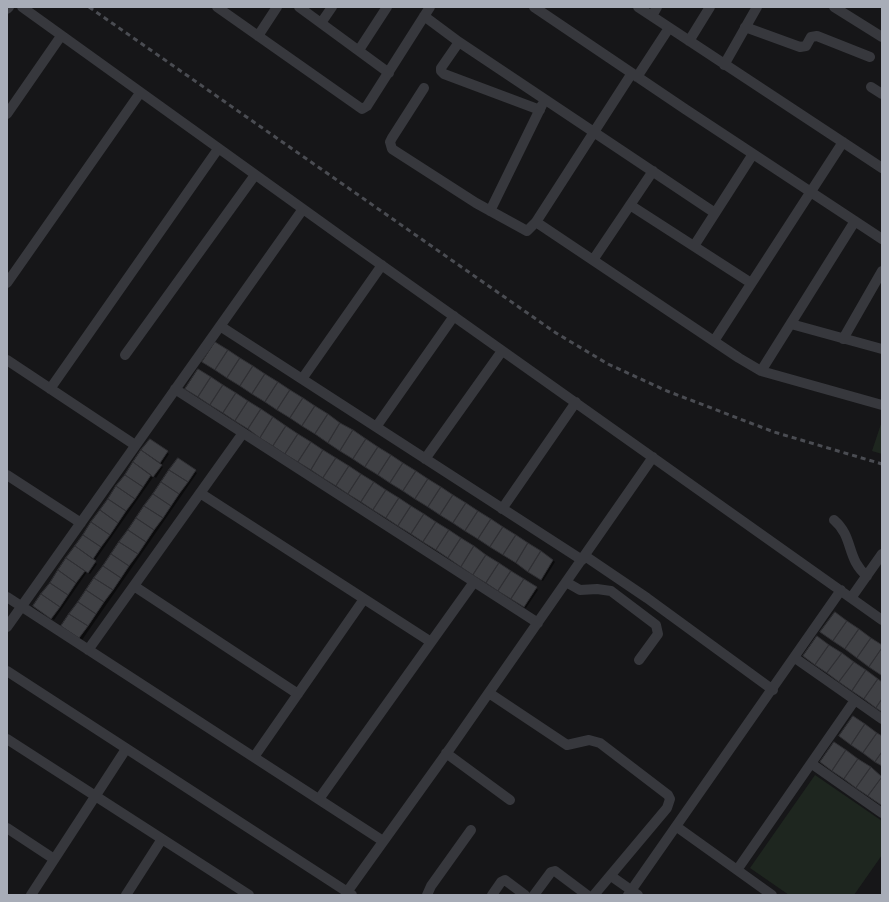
<!DOCTYPE html>
<style>
body{margin:0}
#map{position:relative;width:889px;height:902px;overflow:hidden;background:#161618;font-family:Overpass,sans-serif}
canvas{display:block}
.frame{position:absolute;inset:0;border:8px solid #a8adb8;pointer-events:none}
</style>
<div id="map">
<canvas width="889" height="902"></canvas>
<div class="frame"></div>
</div>
<script>
const context = document.querySelector('canvas').getContext('2d');
context.lineJoin = 'round';
function paint(path, color) {
  context.fillStyle = color;
  context.fill(path, 'evenodd');
}
function strokePath(path, color, width, dash) {
  context.strokeStyle = color;
  context.lineWidth = width;
  context.lineCap = dash ? 'butt' : 'round';
  context.setLineDash(dash || []);
  context.stroke(path);
}
paint(new Path2D(`
 M882,421v33l-10,-3z
 M815,775l67,46v34l-28,40h-65l-39,-27z`), '#1e261f');
paint(new Path2D(`
 M215,343l338,217 2,2 -12,19 -338,-217z
 M189,391l347,197 2,2 -12,18z
 M150,440l19,14 -8,12 2,1 -7,11 -2,-2 -60,86 3,2 -7,10 -3,-2 -33,48 -20,-14z
 M178,459l19,14 -115,167 -18,-12z`), '#0007');
const building = new Path2D(`
 M215,342l13,8 -13,20 -13,-8z
 M228,350l12,8 -13,20 -12,-8z
 M240,358l13,8 -13,20 -13,-8z
 M253,366l12,8 -13,20 -12,-8z
 M198,369l13,8 -13,20 -13,-8z
 M265,374l13,8 -13,20 -13,-8z
 M211,377l12,8 -13,20 -12,-8z
 M278,382l12,8 -13,20 -12,-8z
 M223,385l13,8 -13,20 -13,-8z
 M290,390l13,8 -13,20 -13,-8z
 M236,393l12,8 -13,20 -12,-8z
 M303,398l12,8 -13,20 -12,-8z
 M248,401l13,8 -13,20 -13,-8z
 M315,406l13,8 -13,20 -13,-8z
 M261,409l12,8 -13,21 -12,-9z
 M328,414l12,9 -12,20 -13,-9z
 M273,417l13,9 -13,20 -13,-8z
 M340,423l13,7 -13,21 -12,-8z
 M286,426l12,8 -13,20 -12,-8z
 M353,430l13,9 -13,20 -13,-8z
 M298,434l13,8 -13,20 -13,-8z
 M150,439l18,12 -8,12 -19,-13z
 M366,439l12,8 -13,20 -12,-8z
 M311,442l12,8 -12,20 -13,-8z
 M378,447l13,8 -13,20 -13,-8z
 M141,450l21,15 -9,12 -20,-15z
 M323,450l13,8 -13,20 -12,-8z
 M391,455l12,8 -13,20 -12,-8z
 M178,458l18,12 -8,12 -19,-12z
 M336,458l13,8 -13,20 -13,-8z
 M133,462l18,13 -8,12 -18,-12z
 M403,463l13,8 -13,20 -13,-8z
 M349,466l12,8 -13,20 -12,-8z
 M169,470l19,12 -9,12 -18,-12z
 M416,471l12,8 -13,20 -12,-8z
 M361,474l13,8 -13,20 -13,-8z
 M125,475l18,12 -8,12 -19,-13z
 M428,479l13,8 -13,20 -13,-8z
 M161,482l18,12 -8,12 -18,-12z
 M374,482l12,8 -13,20 -12,-8z
 M116,486l19,13 -9,12 -18,-12z
 M441,487l12,8 -13,20 -12,-8z
 M386,490l13,8 -13,20 -13,-8z
 M153,494l18,12 -8,12 -19,-12z
 M453,495l13,8 -13,20 -13,-8z
 M399,498l12,8 -13,20 -12,-8z
 M108,499l18,12 -8,12 -18,-13z
 M466,503l12,8 -13,20 -12,-8z
 M144,506l19,12 -9,12 -18,-12z
 M411,506l13,8 -13,20 -13,-8z
 M100,510l18,13 -8,12 -19,-13z
 M478,511l13,8 -13,20 -13,-8z
 M424,514l12,8 -13,20 -12,-8z
 M136,518l18,12 -8,12 -18,-12z
 M491,519l12,8 -13,20 -12,-8z
 M91,522l19,13 -9,12 -18,-12z
 M436,522l13,8 -13,20 -13,-8z
 M503,527l13,8 -13,20 -13,-8z
 M128,530l18,12 -8,12 -19,-12z
 M449,530l12,8 -13,20 -12,-8z
 M83,535l18,12 -8,12 -18,-13z
 M516,535l12,8 -12,20 -13,-8z
 M461,538l13,8 -13,21 -13,-9z
 M119,542l19,12 -9,12 -18,-12z
 M528,543l13,8 -13,21 -12,-9z
 M75,546l21,15 -8,12 -22,-15z
 M474,546l12,9 -13,20 -12,-8z
 M541,551l12,9 -12,20 -13,-8z
 M111,554l18,12 -8,12 -18,-12z
 M486,555l13,8 -13,20 -13,-8z
 M66,558l19,13 -9,12 -18,-13z
 M499,563l12,8 -13,20 -12,-8z
 M103,566l18,12 -8,12 -19,-12z
 M58,570l18,13 -8,12 -18,-12z
 M511,571l13,8 -13,20 -13,-8z
 M94,578l19,12 -9,12 -18,-12z
 M524,579l13,8 -13,20 -13,-8z
 M50,583l18,12 -8,12 -19,-13z
 M86,590l18,12 -8,12 -18,-12z
 M41,594l19,13 -9,12 -18,-13z
 M78,602l18,12 -8,12 -19,-12z
 M835,612l12,9 -14,20 -13,-9z
 M69,614l19,12 -9,12 -18,-12z
 M847,621l12,8 -14,20 -12,-8z
 M859,629l12,9 -14,20 -12,-9z
 M817,636l12,9 -14,20 -12,-9z
 M871,638l11,7v3l-13,19 -12,-9z
 M829,645l13,8 -15,20 -12,-8z
 M882,648v26l-1,1 -12,-8z
 M842,653l12,9 -15,20 -12,-9z
 M854,662l12,8 -14,21 -13,-9z
 M866,670l12,9 -14,20 -12,-8z
 M878,679l4,3v17l-6,9 -12,-9z
 M882,699v13l-6,-4z
 M853,716l12,8 -14,21 -12,-9z
 M865,724l12,9 -14,20 -12,-8z
 M877,733l5,3v16l-7,10 -12,-9z
 M834,742l12,8 -14,21 -12,-9z
 M846,750l12,9 -14,20 -12,-8z
 M882,752v14l-7,-4z
 M858,759l13,8 -15,21 -12,-9z
 M871,767l11,10 -14,19 -12,-8z
 M882,777v26l-1,2 -13,-9z`);
paint(building, '#404145');
strokePath(building, '#303034', 1);
strokePath(new Path2D(`
 M22,7l327,235 533,378
 M217,7l145,102 5,-3 63,-99
 M299,7l90,66
 M534,7l151,102 197,130
 M638,7l244,161
 M834,7l48,30
 M7,9l2,-2
 M424,16l35,26 256,171
 M652,16l5,-9
 M321,23l11,-16
 M745,27l55,20 6,-1 5,-9 6,-1 53,21
 M258,36l19,-29
 M689,41l21,-34
 M459,42l-18,26v3l3,3 96,36
 M359,50l28,-43
 M724,65l33,-58
 M637,77l32,-49
 M871,87l11,7
 M424,88l-32,50 -2,4 2,7 84,54 51,28 9,-9 96,-149
 M7,114l54,-78
 M630,205l121,78
 M490,211l52,-106
 M536,222l203,136 22,13 121,34
 M694,246l59,-92
 M593,260l60,-89
 M7,283l133,-190
 M791,324l91,25
 M220,326l362,234
 M843,339l39,-68
 M714,341l129,-199
 M125,355l130,-180
 M7,360l128,85
 M761,371l94,-150
 M302,379l80,-114
 M50,389l168,-240
 M175,389l363,234
 M376,427l78,-111
 M425,459l77,-108
 M7,475l74,48
 M200,493l231,149
 M502,509l74,-107
 M834,520c20,17 12,39 33,56
 M585,556l62,42 126,92
 M566,582l14,8 17,-1 14,2 45,34 2,9 -19,26
 M134,586l164,108
 M7,597l376,244
 M851,598l31,-44
 M7,627l296,-418
 M88,650l155,-217
 M795,658l87,61
 M7,671l345,224
 M489,693l78,52 22,-5 11,3 68,52 2,4 -3,9 -73,87
 M7,739l242,156
 M446,753l64,47
 M254,757l110,-158
 M812,764l70,49
 M319,799l155,-217
 M677,827l95,68
 M7,828l47,31
 M737,870l118,-170
 M611,876l27,19
 M347,892l104,-145 202,-290
 M31,895l95,-146
 M126,895l36,-56
 M427,895l4,-9 40,-56
 M492,895l9,-13 4,-2 20,15
 M534,895l17,-23 4,-1 32,24
 M628,895l213,-305`), '#37383d', 10);
strokePath(new Path2D(`
 M89,7l467,326 52,31 59,27 107,41 108,32`), '#4a4c52', 3, [5, 4]);
</script>
